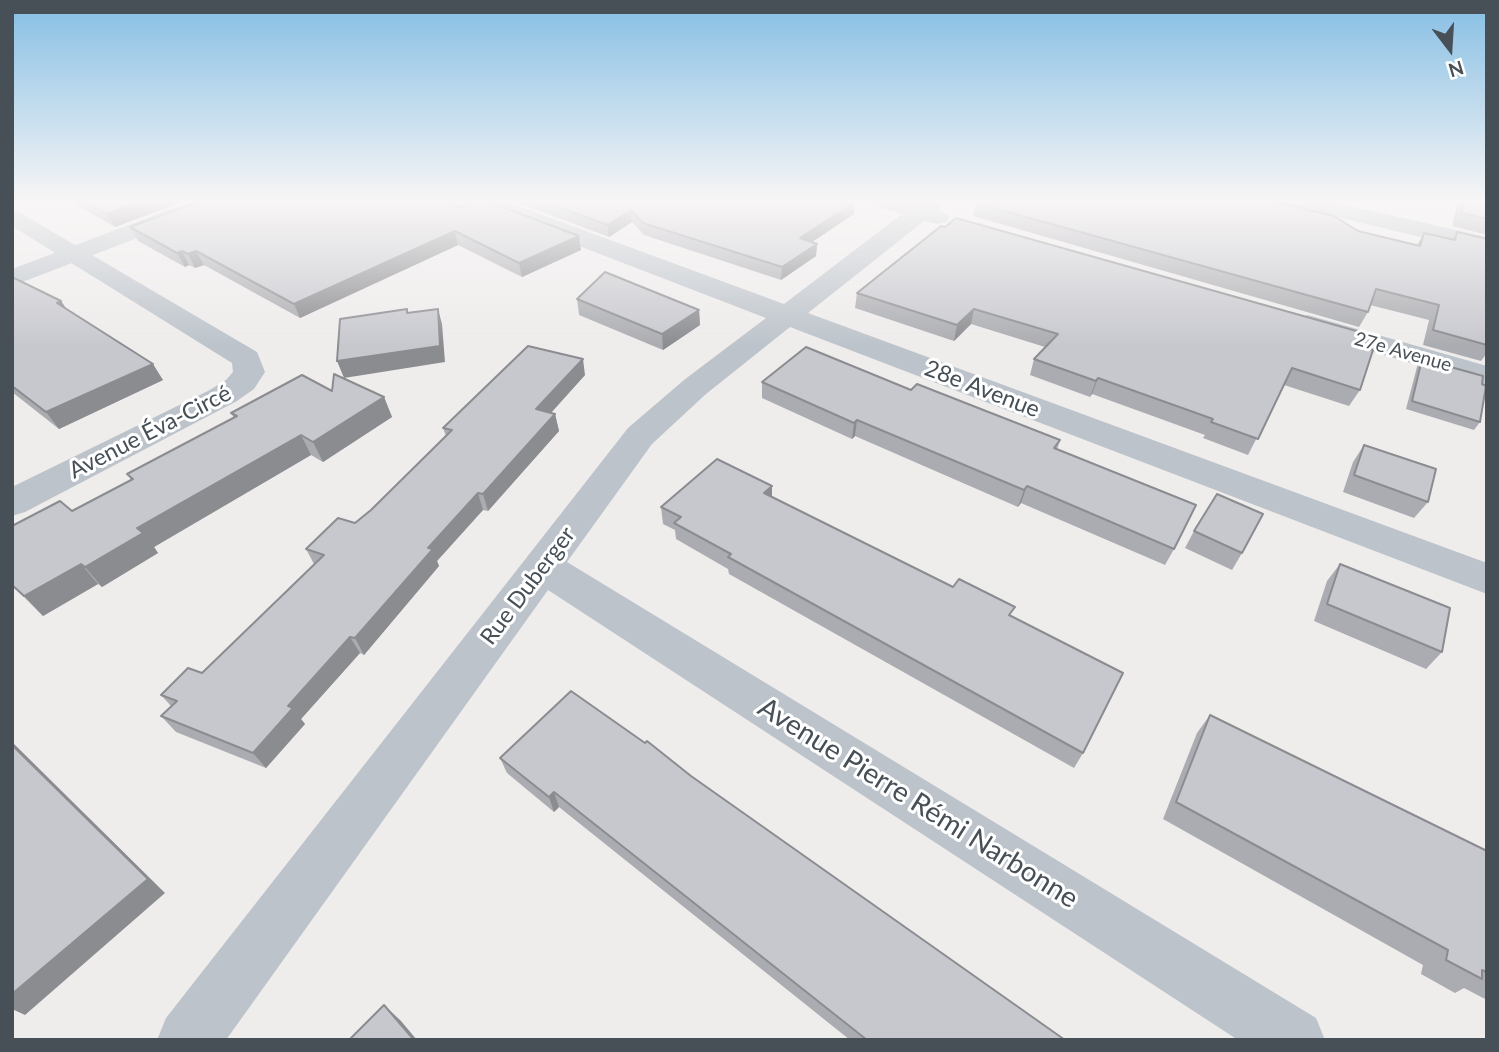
<!DOCTYPE html>
<meta charset="utf-8">
<style>
body{margin:0}
#map{position:relative;width:1499px;height:1052px;overflow:hidden;background:#efecec;font-family:Lato,sans-serif}
canvas{display:block}
.frame{position:absolute;inset:0;border:14px solid #474f57;pointer-events:none}
.north{position:absolute;left:1415px;top:14px;width:70px;height:70px;-webkit-text-stroke:5px #fff;paint-order:stroke;rotate:163deg;font-size:19px;font-weight:700;line-height:28px;text-align:center;color:#474f57}
.north::after{content:'';display:block;margin:auto;width:24px;height:32px;background:#474f57;clip-path:polygon(50% 0,100% 100%,50% 72%,0 100%)}
</style>
<div id="map">
<canvas width="1499" height="1052"></canvas>
<div class="frame"></div>
<div class="north">N</div>
</div>
<script>
const context = document.querySelector('canvas').getContext('2d');
context.lineJoin = 'round';
function paint(path, color) {
  context.fillStyle = color;
  context.fill(path, 'evenodd');
}
function strokePath(path, color, width, dash) {
  context.strokeStyle = color;
  context.lineWidth = width;
  context.lineCap = dash ? 'butt' : 'round';
  context.setLineDash(dash || []);
  context.stroke(path);
}
function write(font, color, halo, rows, align = 'center') {
  context.font = font + ' Lato,sans-serif';
  context.lineWidth = 6;
  context.setLineDash([]);
  context.textBaseline = 'middle';
  context.strokeStyle = halo;
  context.fillStyle = color;
  for (const [text, x, y, turn = 0] of rows) {
    context.save();
    context.translate(x, y);
    context.rotate((+turn || 0) * Math.PI / 180);
    context.textAlign = isNaN(turn) ? turn : align;
    if (halo) context.strokeText(text, 0, 0);
    context.fillText(text, 0, 0);
    context.restore();
  }
}
paint(new Path2D(`
 M467,199h32l285,105 118,-90 -34,-10 -3,-5h36l16,4 6,-4h25l-10,11 12,7 -4,5 -8,2 -14,-3 -116,92 679,250v31l-697,-267 -84,67 -54,50 -85,118 749,456 9,22h-87l-690,-450 -322,450h-69l9,-22 462,-590 56,-48 82,-62 -296,-114z
 M1279,199h41l167,38v16l-204,-49z
 M12,208l245,144 8,20 -11,17 -17,12 -212,111 -13,4v-29l196,-96 18,-11 7,-8 -1,-9 -220,-137z
 M1308,315l179,51v19l-189,-55 -5,-6 5,-6z`), '#bcc3ca');
paint(new Path2D(`
 M197,199h33l-4,5 -214,82v-17z`), '#bcc3ca');
paint(new Path2D(`
 M67,199h123l-75,28z
 M510,199h335l9,15 -42,28 5,2 -1,12 -35,24 -137,-45 -12,-13 -23,15 -99,-37z
 M1458,199h29v36l-35,-9z
 M976,203l382,28 59,14 7,-12 28,6 5,-7 30,7v114l-6,8 -58,-16 6,-25 -59,-15 -2,7 -9,15 -386,-111z
 M460,207l121,43 -59,27 -64,-32 -158,73 -96,-53 -9,3 -6,-3 -4,2 -47,-26 -8,-14z
 M12,277l49,24 6,9 96,70 -104,49 -47,-37z
 M857,293l499,52 4,45 -11,16 -65,-21 -36,70 -45,-17 2,-3 -113,-41 -2,3 -60,-22 4,-16 11,-12 -74,-23 -17,17 -99,-33z
 M577,299l122,11 1,15 -37,25 -84,-35z
 M1422,359l58,63 -6,8 -68,-21 11,-42z
 M585,375l-34,38 4,1 4,17 -71,80 -5,-1 -46,51 2,5 -75,89 -4,-2 -59,66 4,5 -39,44 -90,-36 -15,-16 10,-10 -10,-11 41,-22 112,-109 -8,-15 49,-26 16,-13 75,-74 -3,-8z
 M762,382l149,8 149,50 -3,10 117,99 -9,16 -144,-62 -3,4 -163,-71 -3,3 -90,-41z
 M332,391l52,6 8,20 -69,45 -12,-7 -157,92 4,6 -56,34 -4,-3 -55,32 -31,-31 60,-74 59,-31 -4,-6 107,-56 -3,-5z
 M1364,445l64,57 -14,16 -71,-26 10,-30z
 M772,497l240,119 71,137 -9,15 -345,-194 -1,-5 -52,-30 -1,-9 -12,-6 -2,-17z
 M1194,531l48,22 -10,17 -47,-22z
 M1340,564l102,88 -16,17 -112,-48 13,-40z
 M1210,715l277,136v149l-23,-12 -9,5 -34,-19 2,-9 -260,-146 34,-86z
 M500,758l191,18 374,264h-215l-291,-233 -5,5 -47,-39z`), '#abacb1');
paint(new Path2D(`
 M147,199h43l-75,28 -8,-13z
 M855,202l-1,12 -54,36v-12z
 M631,210l1,12 -23,15 -1,-12z
 M455,231l3,14 -158,73 -6,-14z
 M579,236l2,14 -59,27 -3,-14z
 M817,244l-1,12 -35,24 1,-13z
 M182,251l7,14 -4,2 -8,-14z
 M196,251l8,14 -9,3 -7,-14z
 M61,301l11,16 -15,-14z
 M438,309l4,15 3,38 -101,16 -7,-17z
 M974,309l-3,15 -17,17 3,-16z
 M699,310l1,15 -37,25 -1,-16z
 M583,359l2,16 -46,51 -3,-17z
 M153,364l10,16 -104,49 -13,-17z
 M1098,378l-6,16 -2,3 6,-16z
 M384,397l8,20 -69,45 -10,-20z
 M555,414l4,17 -71,80 -5,-17z
 M857,420l-2,16 -3,3 2,-16z
 M301,435l10,20 -157,92 4,6 -56,34 -17,-20 52,-39z
 M772,486v16l-8,-9z
 M1027,486l-6,17 -3,4 6,-17z
 M478,493l5,17 -46,51 2,5 -75,89 -9,-17 73,-90z
 M81,564l17,20 -55,32 -19,-20z
 M350,637l10,16 -59,66 4,5 -39,44 -13,-15 35,-47z
 M12,742l153,151 -140,122 -13,-6z
 M554,792l5,15 -5,5 -5,-15z
 M384,1005l17,16 16,19h-3z`), '#8b8c90');
const building = new Path2D(`
 M82,199h65l-40,15z
 M205,199h233l22,8 21,-8 98,37 -60,27 -64,-32 -161,73 -98,-53 -8,3 -6,-3 -5,2 -47,-26z
 M536,199h309l10,3 -55,36 17,6 -35,23 -139,-44 -12,-13 -23,15z
 M981,199h283l70,17 24,15 62,15 4,-13 31,7 2,-8 30,7v106l-54,-15 6,-25 -63,-16 -8,23 -392,-109z
 M1464,199h23v20l-26,-6z
 M956,218l404,114 -4,13 17,5 -13,40 -68,-22 -34,71 -47,-17 2,-3 -115,-41 -2,3 -62,-22 24,-25 -84,-25 -17,16 -100,-32 84,-67 4,1z
 M605,272l94,38 -37,24 -85,-35z
 M12,277l49,24 -4,2 96,61 -107,48 -34,-26z
 M407,309v4l31,-4 2,37 -103,15 3,-42z
 M528,346l55,13 -47,50 19,5 -72,80 -5,-1 -50,55 5,1 -78,89 -5,-1 -62,69 5,2 -40,45 -92,-37 16,-15 -16,-6 27,-27 14,5 122,-118 -18,-6 32,-31 17,5 16,-13 81,-80 -9,-2z
 M806,347l105,43 6,-6 143,56 -6,8 142,57 -22,44 -147,-63 -3,4 -167,-70 -3,3 -92,-41z
 M1422,359l61,17 -1,8 4,2 -6,36 -68,-21z
 M334,374l50,23 -71,45 -12,-7 -164,93 6,5 -58,34 -4,-3 -57,32 -12,-11v-59l48,-25 12,10 61,-32 -6,-5 110,-58 -6,-3 71,-38 30,16z
 M1364,445l72,24 -8,33 -74,-27z
 M717,459l55,27 -8,7 189,94 6,-8 56,28 -6,8 114,58 -40,80 -355,-196 3,-3 -57,-31 7,-6 -20,-10z
 M1217,494l46,20 -21,39 -48,-22z
 M1340,564l110,44 -8,44 -115,-48z
 M571,691l74,52 2,-2 44,35 374,264h-198l-313,-248 -5,5 -49,-39z
 M1210,715l277,136v121l-5,-2v9l-36,-19 2,-10 -272,-148z
 M12,745l136,134 -136,115z
 M384,1005l30,35h-65z`);
paint(building, '#c7c8ce');
strokePath(building, '#8b8c90', 2);
const sky = context.createLinearGradient(0, 0, 0, 346);
sky.addColorStop(0, '#85bee4');
sky.addColorStop(0.58, '#f8f6f6');
sky.addColorStop(1, '#f8f6f600');
context.fillStyle = sky;
context.fillRect(0, 0, 1499, 346);
write('19px', '#474f57', '#fff', [
 ["27e Avenue",1403,352,16]
]);
write('23px', '#474f57', '#fff', [
 ["28e Avenue",982,389,21],
 ["Avenue Éva-Circé",150,432,-27],
 ["Rue Duberger",528,586,-53]
]);
write('28px', '#474f57', '#fff', [
 ["Avenue Pierre Rémi Narbonne",918,803,32]
]);
</script>
